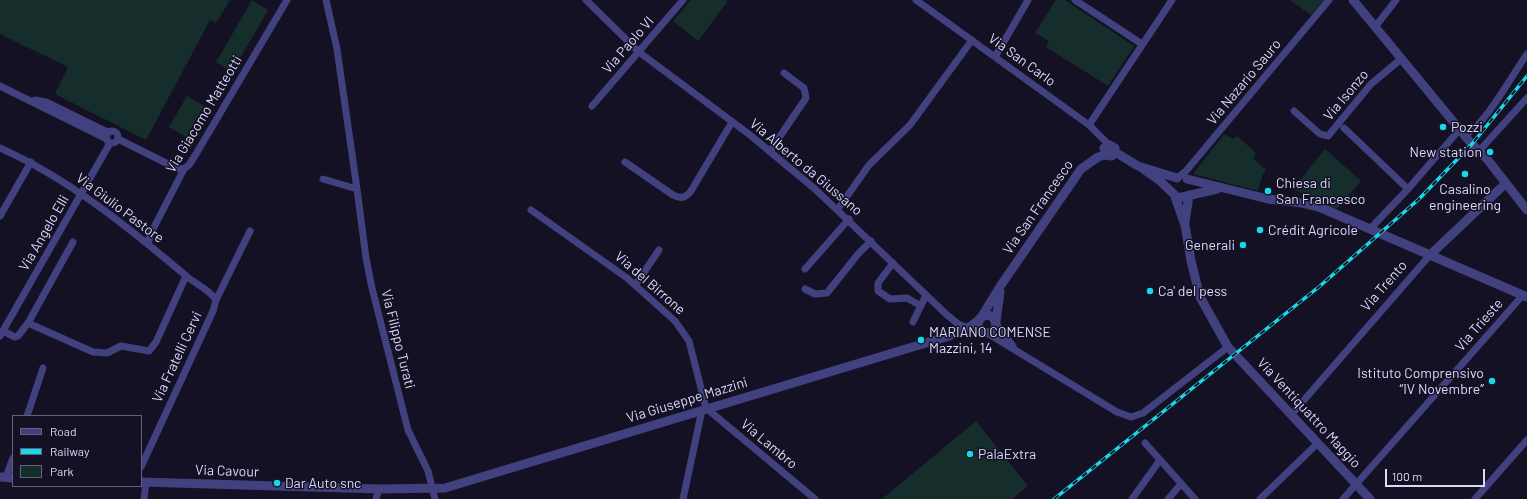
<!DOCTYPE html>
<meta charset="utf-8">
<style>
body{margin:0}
#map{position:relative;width:1527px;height:499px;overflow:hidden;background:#141124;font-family:Barlow,sans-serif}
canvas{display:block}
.legend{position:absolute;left:12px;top:415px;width:130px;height:72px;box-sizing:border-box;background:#141124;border:1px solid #64617a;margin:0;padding:5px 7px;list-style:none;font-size:12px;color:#dcd8fb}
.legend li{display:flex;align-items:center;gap:8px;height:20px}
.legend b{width:20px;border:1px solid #64617a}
.scale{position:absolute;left:1385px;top:469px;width:100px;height:18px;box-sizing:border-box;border:2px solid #dcd8fb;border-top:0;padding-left:5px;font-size:12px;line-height:14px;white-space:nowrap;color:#dcd8fb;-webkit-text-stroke:3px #141124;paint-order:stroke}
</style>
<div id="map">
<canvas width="1527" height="499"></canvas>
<ul class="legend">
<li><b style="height:5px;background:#42417f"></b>Road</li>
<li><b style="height:5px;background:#17d9e8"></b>Railway</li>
<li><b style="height:11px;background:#152e2c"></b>Park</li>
</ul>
<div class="scale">100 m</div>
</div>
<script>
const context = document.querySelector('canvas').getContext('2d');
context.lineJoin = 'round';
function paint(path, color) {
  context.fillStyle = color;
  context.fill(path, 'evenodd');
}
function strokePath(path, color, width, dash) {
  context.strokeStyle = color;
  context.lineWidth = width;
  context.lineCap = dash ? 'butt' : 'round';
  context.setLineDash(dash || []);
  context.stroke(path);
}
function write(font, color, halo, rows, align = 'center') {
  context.font = font + ' Barlow,sans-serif';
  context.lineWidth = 3;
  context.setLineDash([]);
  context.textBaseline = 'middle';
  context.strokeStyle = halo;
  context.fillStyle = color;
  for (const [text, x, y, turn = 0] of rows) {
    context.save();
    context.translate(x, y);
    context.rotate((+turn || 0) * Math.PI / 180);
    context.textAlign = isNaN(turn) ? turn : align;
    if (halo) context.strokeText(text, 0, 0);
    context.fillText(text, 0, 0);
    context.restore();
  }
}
paint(new Path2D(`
 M0,0h230l-14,23 -6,-3 -64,120 -91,-46 13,-27 -68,-33z
 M252,0l16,10 -36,62 -16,-10z
 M691,0h34l2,2 -29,39 -25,-20z
 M1056,0h9l69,46 -26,40 -62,-39 3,-6 -14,-8z
 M1290,0h34l-13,15z
 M187,96l17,10 -18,31 -17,-10z
 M1224,134l9,5 4,-3 19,17 -3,5 13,12 -4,6 -4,15 -65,-17z
 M1325,149l36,32 -25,29 -43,-21z
 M976,421l52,65 -16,13h-130z`), '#152e2c');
strokePath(new Path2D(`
 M326,0l11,49 20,140
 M586,0l53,52 111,83 65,54 131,125 12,10 10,4
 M916,0l173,125 20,20
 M1075,0l67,44
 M1375,27l21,-27
 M995,57l33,-57
 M0,86l107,53
 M35,100l11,2 57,28 7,2
 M592,106l91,-106
 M1294,111l26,23 8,2 43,-52 30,-25
 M1089,125l83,-125
 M1344,128l64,61
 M106 137a6 6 0 1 1 12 0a6 6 0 1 1-12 0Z
 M1464,135c19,-6 50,-63 63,-81
 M118,139l58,29 8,1
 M0,148c69,31 128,79 185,127 9,8 25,15 31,25
 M770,151l36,-53 -2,-10 -20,-15
 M1479,151l48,-53
 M625,162l48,33c7,4 13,3 18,-4l41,-69
 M1177,178l9,-7 143,-171
 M323,179l34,10 9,69 6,30 36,142 20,41 7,28
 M838,209l31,-44 41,-40 62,-85
 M531,210l96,68 48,43 14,20 17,67 109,91
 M0,216l31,-54
 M1370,229l38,-40 52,-60
 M148,244l2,-9 34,-66 5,-4 7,-11 91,-154
 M893,263l-15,20v8l12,8 17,-1 14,8
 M805,269l44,-50
 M636,284l23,-34
 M805,289l10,5 12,-1 31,-39 13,-13
 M913,322l13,-27
 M28,323l45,-81
 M997,325l16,21
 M3,331l12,6 3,-1 10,-13 65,29 14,1 14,-7 28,5 7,-9 30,-66
 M987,333l130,79 14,5 12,-4 85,-66
 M0,336l110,-193
 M1291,415l139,-160
 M27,416l16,-48
 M1145,443l50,56
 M141,467l72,-156 3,-11 34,-69
 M6,477l7,-19
 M144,499l2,-17
 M376,499l3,-10
 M683,499l19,-89
 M1132,499l28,-39
 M1168,499l13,-15
 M1260,499l57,-55
 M1343,499l180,-204
 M1475,499l52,-59`), '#42417f', 7);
strokePath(new Path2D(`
 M1353,0l117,142 17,17 40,51
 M1106,155l-2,-7 6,-3 5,3v4l23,14 39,12
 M1142,168l17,12 19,18 39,-9
 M1187,179l81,20 34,4 17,4 208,90
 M1175,197l10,28 6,36 9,36 28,50 142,152
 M1185,222l4,-27
 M1430,255l76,-72
 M982,316l19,-31 80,-116 17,-12 8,-2 6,1 3,-4
 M979,319l-1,8 4,5 8,1 5,-4 5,-37
 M0,477l13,1
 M141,482l238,7 66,-1 504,-152 22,-10 14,-11 7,1 4,7`), '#42417f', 9);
const rail = new Path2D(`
 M1054,499l266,-213 99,-87 53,-55 55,-68`);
strokePath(rail, '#17d9e8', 3.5);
strokePath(rail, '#141124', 2, [6]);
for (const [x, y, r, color] of [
 [1443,127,4,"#17d9e8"],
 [1490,152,4,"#17d9e8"],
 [1465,174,4,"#17d9e8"],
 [1268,191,4,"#17d9e8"],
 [1260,230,4,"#17d9e8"],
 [1243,245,4,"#17d9e8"],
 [1150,291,4,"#17d9e8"],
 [921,340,4,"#17d9e8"],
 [1492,381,4,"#17d9e8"],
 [970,454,4,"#17d9e8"],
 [277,483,4,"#17d9e8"]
]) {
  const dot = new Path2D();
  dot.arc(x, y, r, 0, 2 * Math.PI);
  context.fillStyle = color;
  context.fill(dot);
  strokePath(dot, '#141124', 1.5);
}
write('14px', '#dcd8fb', '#141124', [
 ["Via Paolo VI",628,45,-49],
 ["Via San Carlo",1022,60,36],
 ["Via Nazario Sauro",1244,82,-50],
 ["Via Isonzo",1346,95,-50],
 ["Via Giacomo Matteotti",204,114,-59],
 ["Via Alberto da Giussano",806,167,40],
 ["Via San Francesco",1038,207,-55],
 ["Via Giulio Pastore",120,208,37],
 ["Via Angelo Elli",44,233,-60],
 ["Via del Birrone",650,283,41],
 ["Via Trento",1384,286,-49],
 ["Via Trieste",1479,325,-49],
 ["Via Filippo Turati",398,339,76],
 ["Via Fratelli Cervi",177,357,-65],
 ["Via Giuseppe Mazzini",687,400,-17],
 ["Via Ventiquattro Maggio",1309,413,47],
 ["Via Lambro",769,444,40],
 ["Via Cavour",227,471,2]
]);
write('14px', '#dcd8fb', '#141124', [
 ["Pozzi",1451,127],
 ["New station",1482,152,"right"],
 ["Chiesa di",1276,183],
 ["San Francesco",1276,199],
 ["Casalino",1465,189,"center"],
 ["engineering",1465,205,"center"],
 ["Crédit Agricole",1268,230],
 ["Generali",1235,245,"right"],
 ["Ca' del pess",1158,291],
 ["MARIANO COMENSE",929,332],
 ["Mazzini, 14",929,348],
 ["Istituto Comprensivo",1484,373,"right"],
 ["“IV Novembre”",1484,389,"right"],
 ["PalaExtra",978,454],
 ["Dar Auto snc",285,483]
], 'left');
</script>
